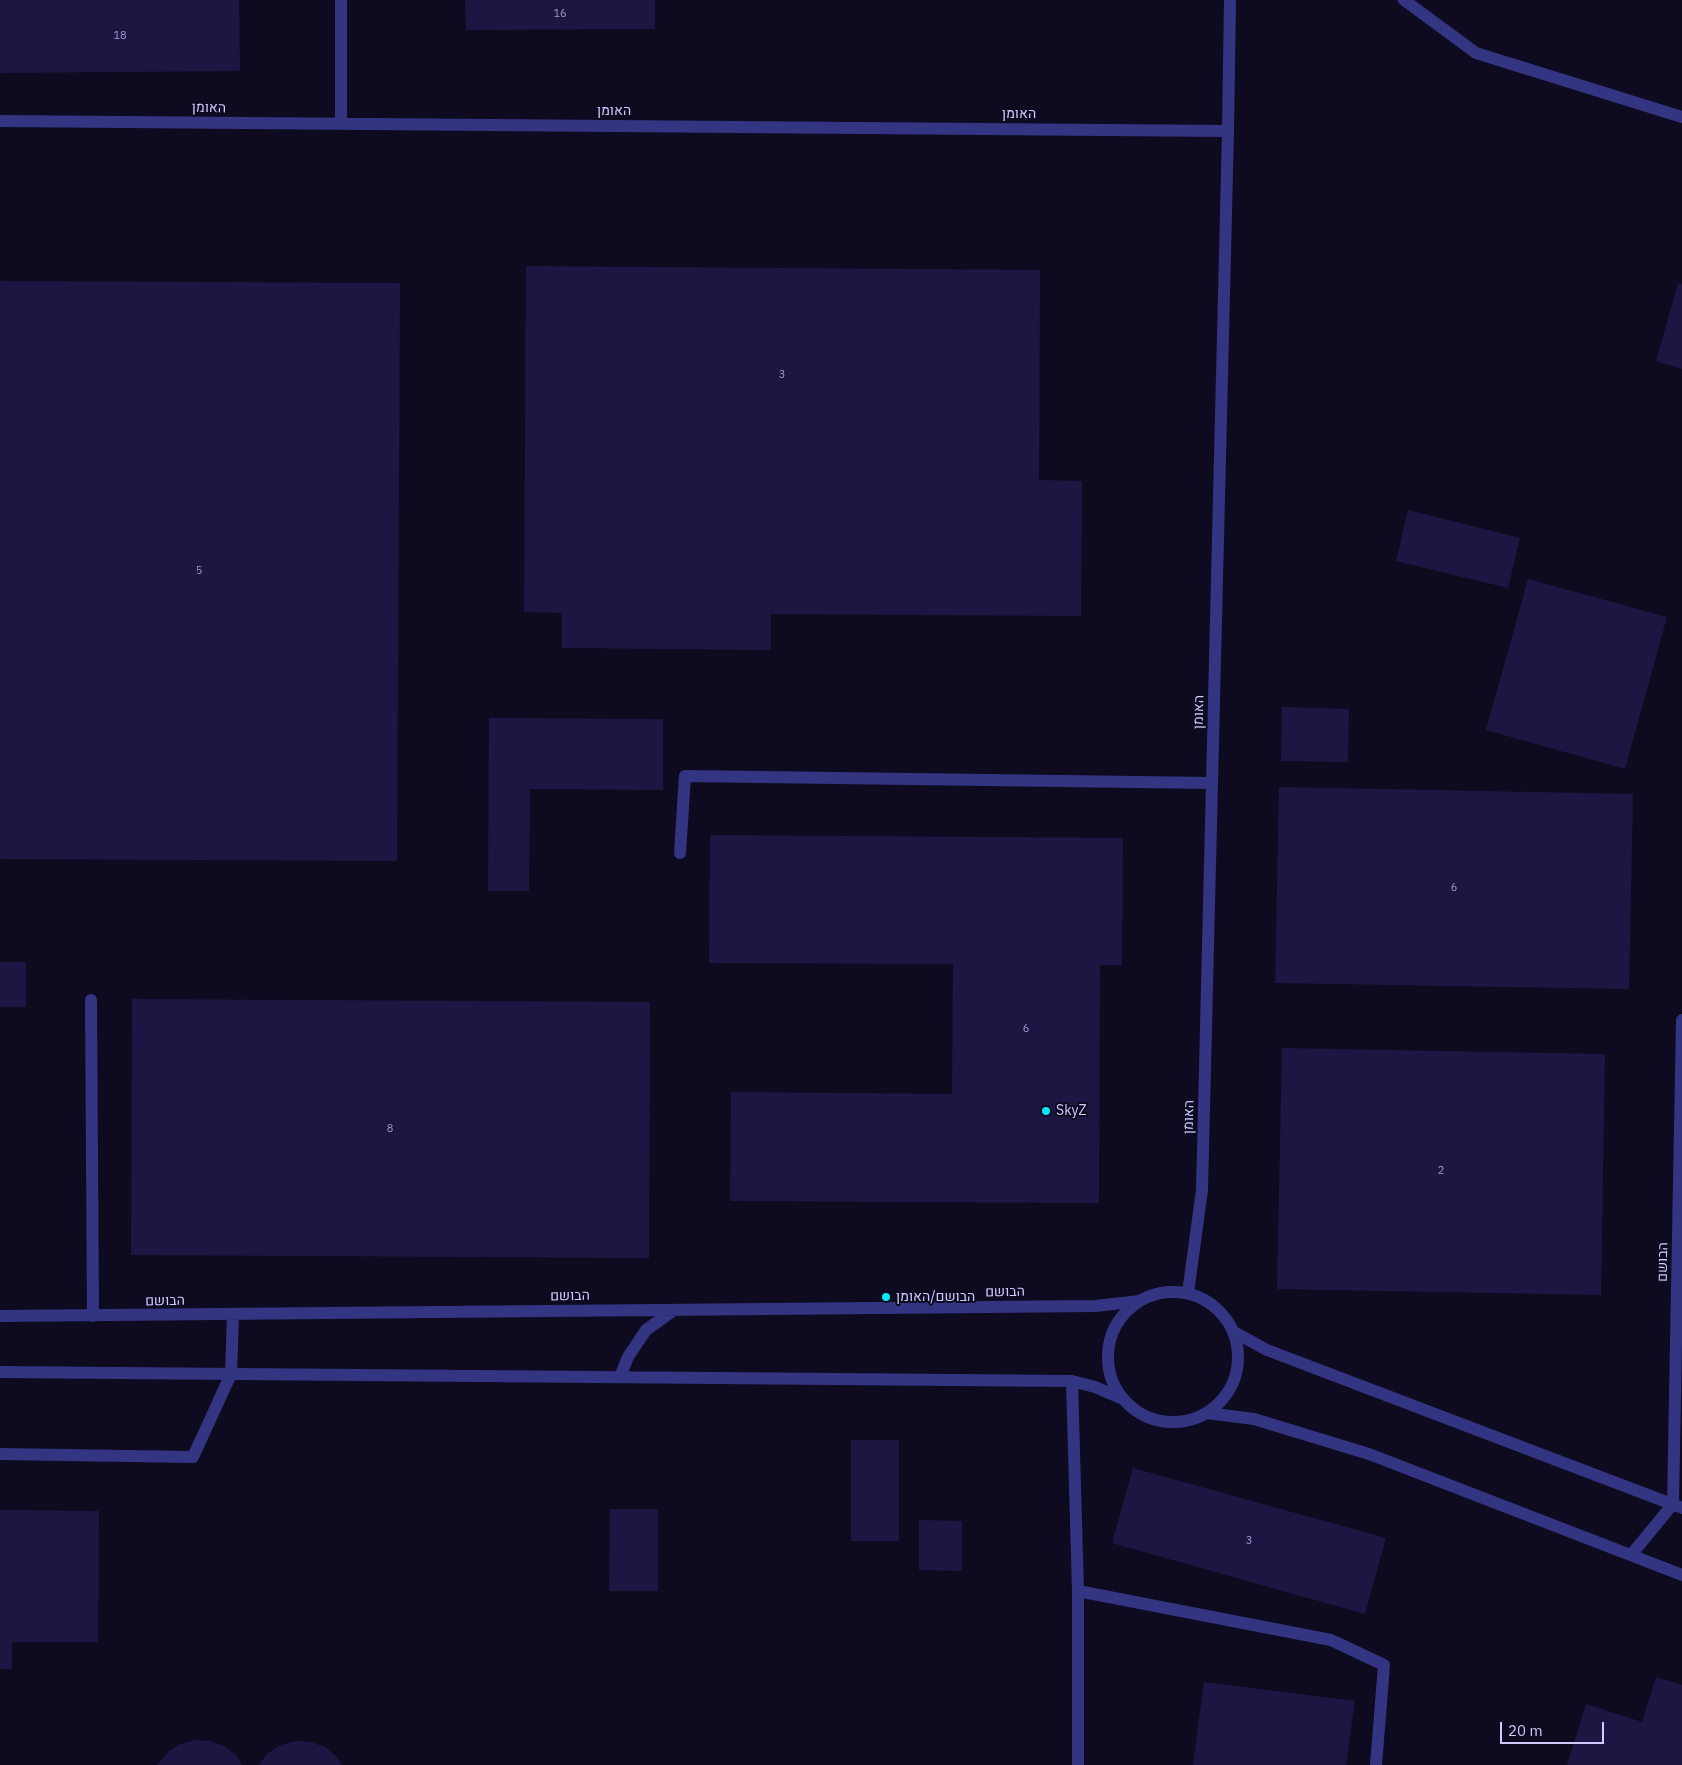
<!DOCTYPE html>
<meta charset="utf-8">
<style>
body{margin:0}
#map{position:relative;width:1682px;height:1765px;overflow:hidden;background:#0e0b20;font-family:"IBM Plex Sans",sans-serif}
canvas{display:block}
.scale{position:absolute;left:1500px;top:1722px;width:104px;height:22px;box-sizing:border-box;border:2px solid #cdcaff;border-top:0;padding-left:6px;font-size:15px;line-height:18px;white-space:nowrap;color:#cdcaff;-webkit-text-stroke:4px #0e0b20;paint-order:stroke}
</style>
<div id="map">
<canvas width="1682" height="1765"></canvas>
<div class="scale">20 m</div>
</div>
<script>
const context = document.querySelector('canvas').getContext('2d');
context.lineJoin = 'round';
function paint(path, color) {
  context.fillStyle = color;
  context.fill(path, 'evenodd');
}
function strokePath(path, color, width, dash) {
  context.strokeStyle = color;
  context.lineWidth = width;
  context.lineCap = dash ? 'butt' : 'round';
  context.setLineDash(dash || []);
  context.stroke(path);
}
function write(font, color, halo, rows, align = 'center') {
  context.font = font + ' "IBM Plex Sans",Heebo,sans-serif';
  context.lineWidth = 4;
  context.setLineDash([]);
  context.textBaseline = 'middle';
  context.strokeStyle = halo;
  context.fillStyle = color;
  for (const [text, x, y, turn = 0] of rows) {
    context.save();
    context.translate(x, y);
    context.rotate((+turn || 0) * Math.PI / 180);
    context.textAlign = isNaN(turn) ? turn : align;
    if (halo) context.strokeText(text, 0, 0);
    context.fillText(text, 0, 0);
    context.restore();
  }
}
paint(new Path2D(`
 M0,0h239l1,71 -240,2z
 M465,0h190v29l-189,1z
 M526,266l514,4 -1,210 43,1 -1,135 -310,-2v36l-209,-2v-35l-38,-1z
 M0,281l400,2 -3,578 -397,-2z
 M1678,283l4,1v85l-26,-8z
 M1408,510l112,28 -12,50 -112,-27z
 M1528,579l139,38 -42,152 -139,-39z
 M1282,707l67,2 -1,53 -67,-1z
 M489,718l174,1v71l-133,-1 -1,102h-41z
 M1279,787l354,7 -4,195 -354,-6z
 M710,835l413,3 -1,127h-22l-1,238 -369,-2 1,-109 221,2 1,-130 -244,-1z
 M0,962h26v45h-26z
 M132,999l518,3 -1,256 -518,-3z
 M1282,1048l323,6 -4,241 -324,-6z
 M851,1440h48v101h-48z
 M1133,1468l253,70 -21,76 -253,-71z
 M610,1509h48v82h-49z
 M0,1510l99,1 -1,131h-86v27h-12z
 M919,1520l43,1v50l-43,-1z
 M1656,1677l26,8v80h-115l19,-61 56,18z
 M1204,1682l151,19 -9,64h-153z
 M195,1740l15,1 14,5 12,9 6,10h-85l10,-12 13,-9z
 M296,1741l15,1 14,5 12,10 5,8h-84l10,-12 13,-8z`), '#1d1642');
strokePath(new Path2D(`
 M1404,0l72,53 206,64
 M0,121l1228,10
 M341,124v-124
 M680,853l5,-77 527,7
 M91,1000l2,316
 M1108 1357a65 65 0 1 1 130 0a65 65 0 1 1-130 0Z
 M1188,1293l14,-103 26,-1059 2,-131
 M0,1316l1095,-10 45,-5
 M1234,1332l33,18 415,158
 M0,1372l1072,9 23,6 28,12
 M620,1377l8,-20 18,-27 28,-20
 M1072,1381l6,210v174
 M1207,1413l47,6 115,35 313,121
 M0,1454l193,3 38,-83 2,-59
 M1631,1555l42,-51 9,-484
 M1078,1591l253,49 53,25 -8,100`), '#333482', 12);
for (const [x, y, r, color] of [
 [1046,1111,5,"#00eaf5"],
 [886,1297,5,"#00eaf5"]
]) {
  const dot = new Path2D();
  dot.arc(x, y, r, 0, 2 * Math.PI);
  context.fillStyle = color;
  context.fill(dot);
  strokePath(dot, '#0e0b20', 2);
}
write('11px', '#a19dd0', null, [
 ["16",560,14],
 ["18",120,36],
 ["3",782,375],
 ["5",199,571],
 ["6",1454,888],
 ["6",1026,1029],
 ["8",390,1129],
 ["2",1441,1171],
 ["3",1249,1541]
]);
write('14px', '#cdcaff', '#0e0b20', [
 ["האומן",209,108,1],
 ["האומן",614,111],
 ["האומן",1019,114],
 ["האומן",1199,712,-89],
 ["האומן",1189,1117,-89],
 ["הבושם",1663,1262,-89],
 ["הבושם",1005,1292,-1],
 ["הבושם",570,1296,-1],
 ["הבושם",165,1301,-1]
]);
write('14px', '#cdcaff', '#0e0b20', [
 ["SkyZ",1056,1111],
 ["הבושם/האומן",896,1297]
], 'left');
</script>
